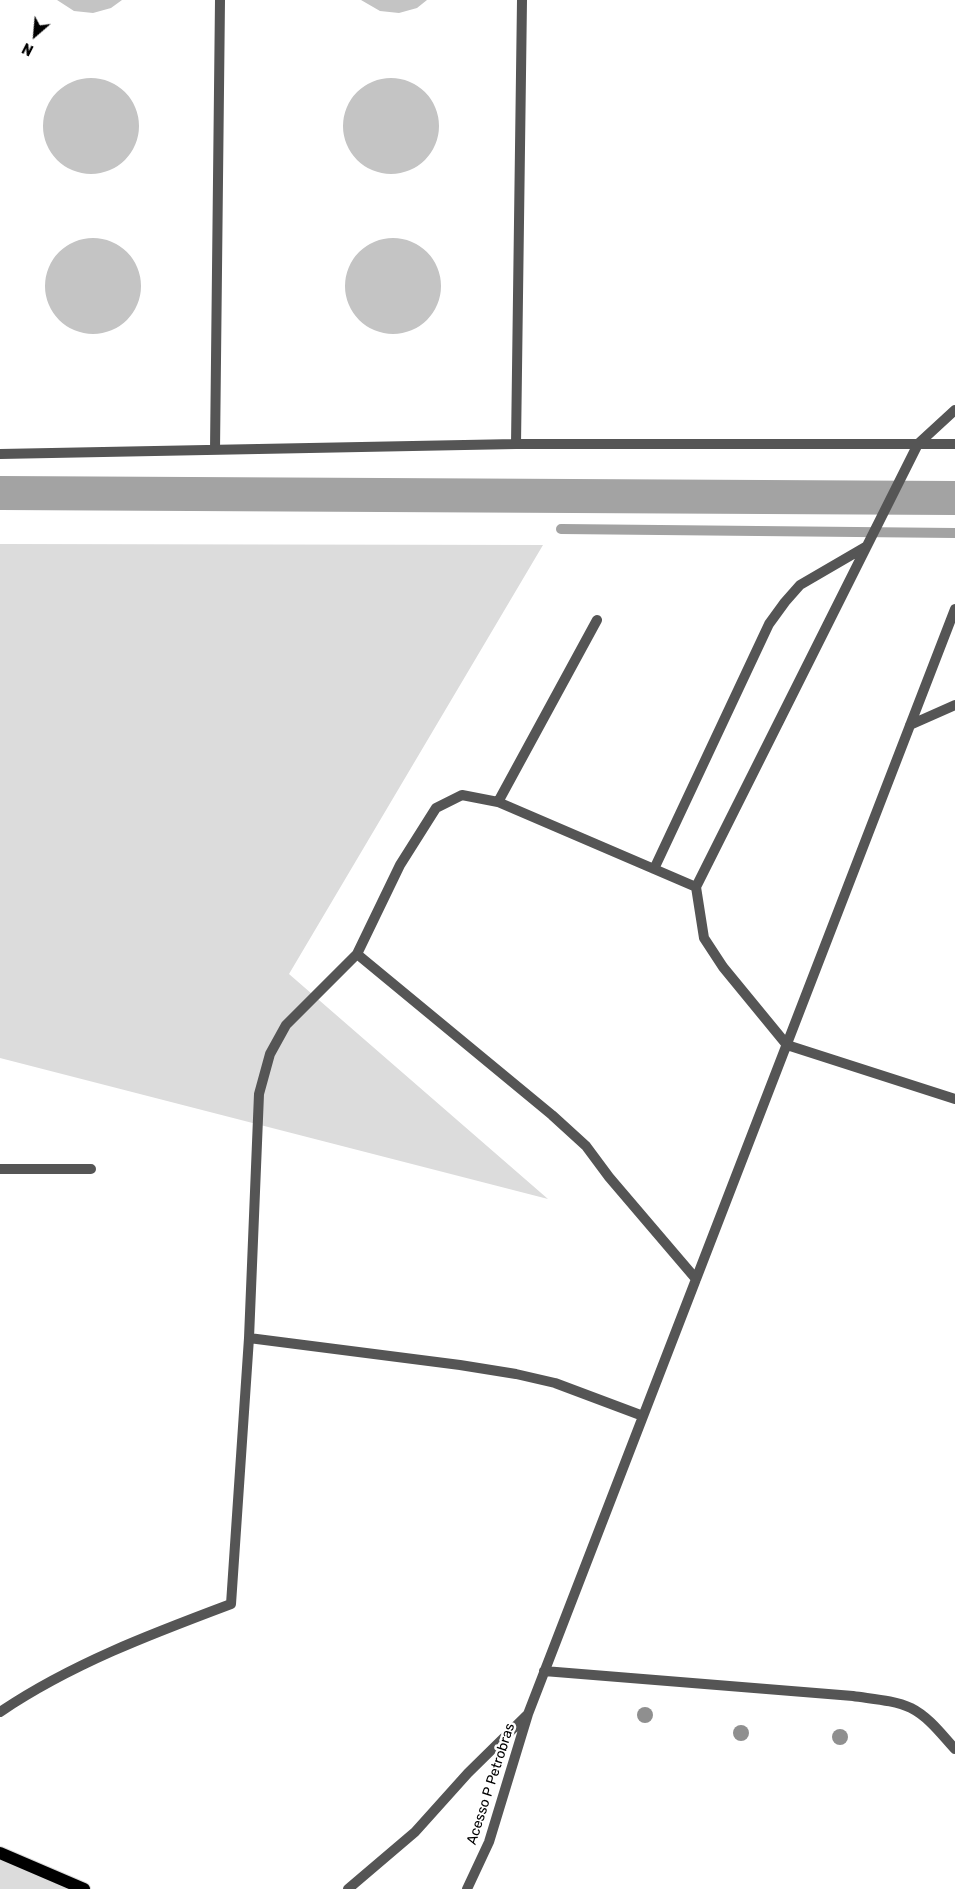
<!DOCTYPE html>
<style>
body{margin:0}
#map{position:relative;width:955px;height:1889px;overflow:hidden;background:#fff;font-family:Rubik,sans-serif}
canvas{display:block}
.north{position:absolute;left:10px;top:10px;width:50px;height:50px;-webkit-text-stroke:4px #fff;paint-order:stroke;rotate:207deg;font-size:14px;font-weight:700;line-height:20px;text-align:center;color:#000}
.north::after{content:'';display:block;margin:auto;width:18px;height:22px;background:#000;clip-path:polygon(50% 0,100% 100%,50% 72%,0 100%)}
</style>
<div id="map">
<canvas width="955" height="1889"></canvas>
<div class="north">N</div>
</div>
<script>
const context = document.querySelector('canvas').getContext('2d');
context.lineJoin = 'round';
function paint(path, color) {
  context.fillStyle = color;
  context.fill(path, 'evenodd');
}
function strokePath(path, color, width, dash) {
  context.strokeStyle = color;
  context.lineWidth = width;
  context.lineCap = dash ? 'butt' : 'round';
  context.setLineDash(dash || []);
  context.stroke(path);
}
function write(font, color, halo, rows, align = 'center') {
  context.font = font + ' Rubik,sans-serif';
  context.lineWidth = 5;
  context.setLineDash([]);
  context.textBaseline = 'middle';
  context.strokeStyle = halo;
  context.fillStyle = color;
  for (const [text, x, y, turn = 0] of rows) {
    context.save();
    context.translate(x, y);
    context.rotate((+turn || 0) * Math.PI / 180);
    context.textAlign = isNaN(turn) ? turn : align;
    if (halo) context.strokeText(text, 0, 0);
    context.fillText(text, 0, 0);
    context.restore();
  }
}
paint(new Path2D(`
 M0,544l543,1 -254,429 259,225 -548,-141z
 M0,1854l83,35h-83z`), '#dcdcdc');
strokePath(new Path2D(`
 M561,529l394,4`), '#a3a3a3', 10);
strokePath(new Path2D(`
 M0,493l955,5`), '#a3a3a3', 34);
paint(new Path2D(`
 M57,0h65l-11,8 -18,5 -19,-2z
 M361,0h66l-10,8 -18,5 -19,-2z
 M43 126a48 48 0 1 1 96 0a48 48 0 1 1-96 0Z
 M343 126a48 48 0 1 1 96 0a48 48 0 1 1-96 0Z
 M45 286a48 48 0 1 1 96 0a48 48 0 1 1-96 0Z
 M345 286a48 48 0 1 1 96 0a48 48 0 1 1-96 0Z`), '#c4c4c4');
const primary = new Path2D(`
 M0,1853l84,36`);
strokePath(primary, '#dbdbdb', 14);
strokePath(new Path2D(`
 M955,410l-37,34 -222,443 8,51 19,29 64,78 168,54
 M516,444l6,-444
 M215,450l5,-450
 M0,454l516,-10h439
 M910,725l45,-20
 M498,802l99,-182
 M654,869l115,-245 16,-22 15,-17 67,-39
 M357,954l-71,71 -16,29 -11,40 -10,244 211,27 56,9 39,9 88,33
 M0,1169h91
 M696,1279l-87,-102 -23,-31 -34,-31 -195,-161 43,-89 36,-57 26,-13 36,7 198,85
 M544,1671l309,25c19,3 41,4 58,12 18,9 31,27 44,41
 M0,1712c71,-48 151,-78 231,-108l18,-266
 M348,1889l67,-57 53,-59 59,-58
 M467,1889l22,-47 39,-128 427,-1105`), '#555', 10);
strokePath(primary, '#000', 12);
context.fillStyle = '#8f8f8f';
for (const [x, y] of [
 [645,1715],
 [741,1733],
 [840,1737]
]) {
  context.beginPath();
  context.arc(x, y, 8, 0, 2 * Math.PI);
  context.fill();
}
write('14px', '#000', '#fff', [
 ["Acesso P Petrobras",491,1784,-72]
]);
</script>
